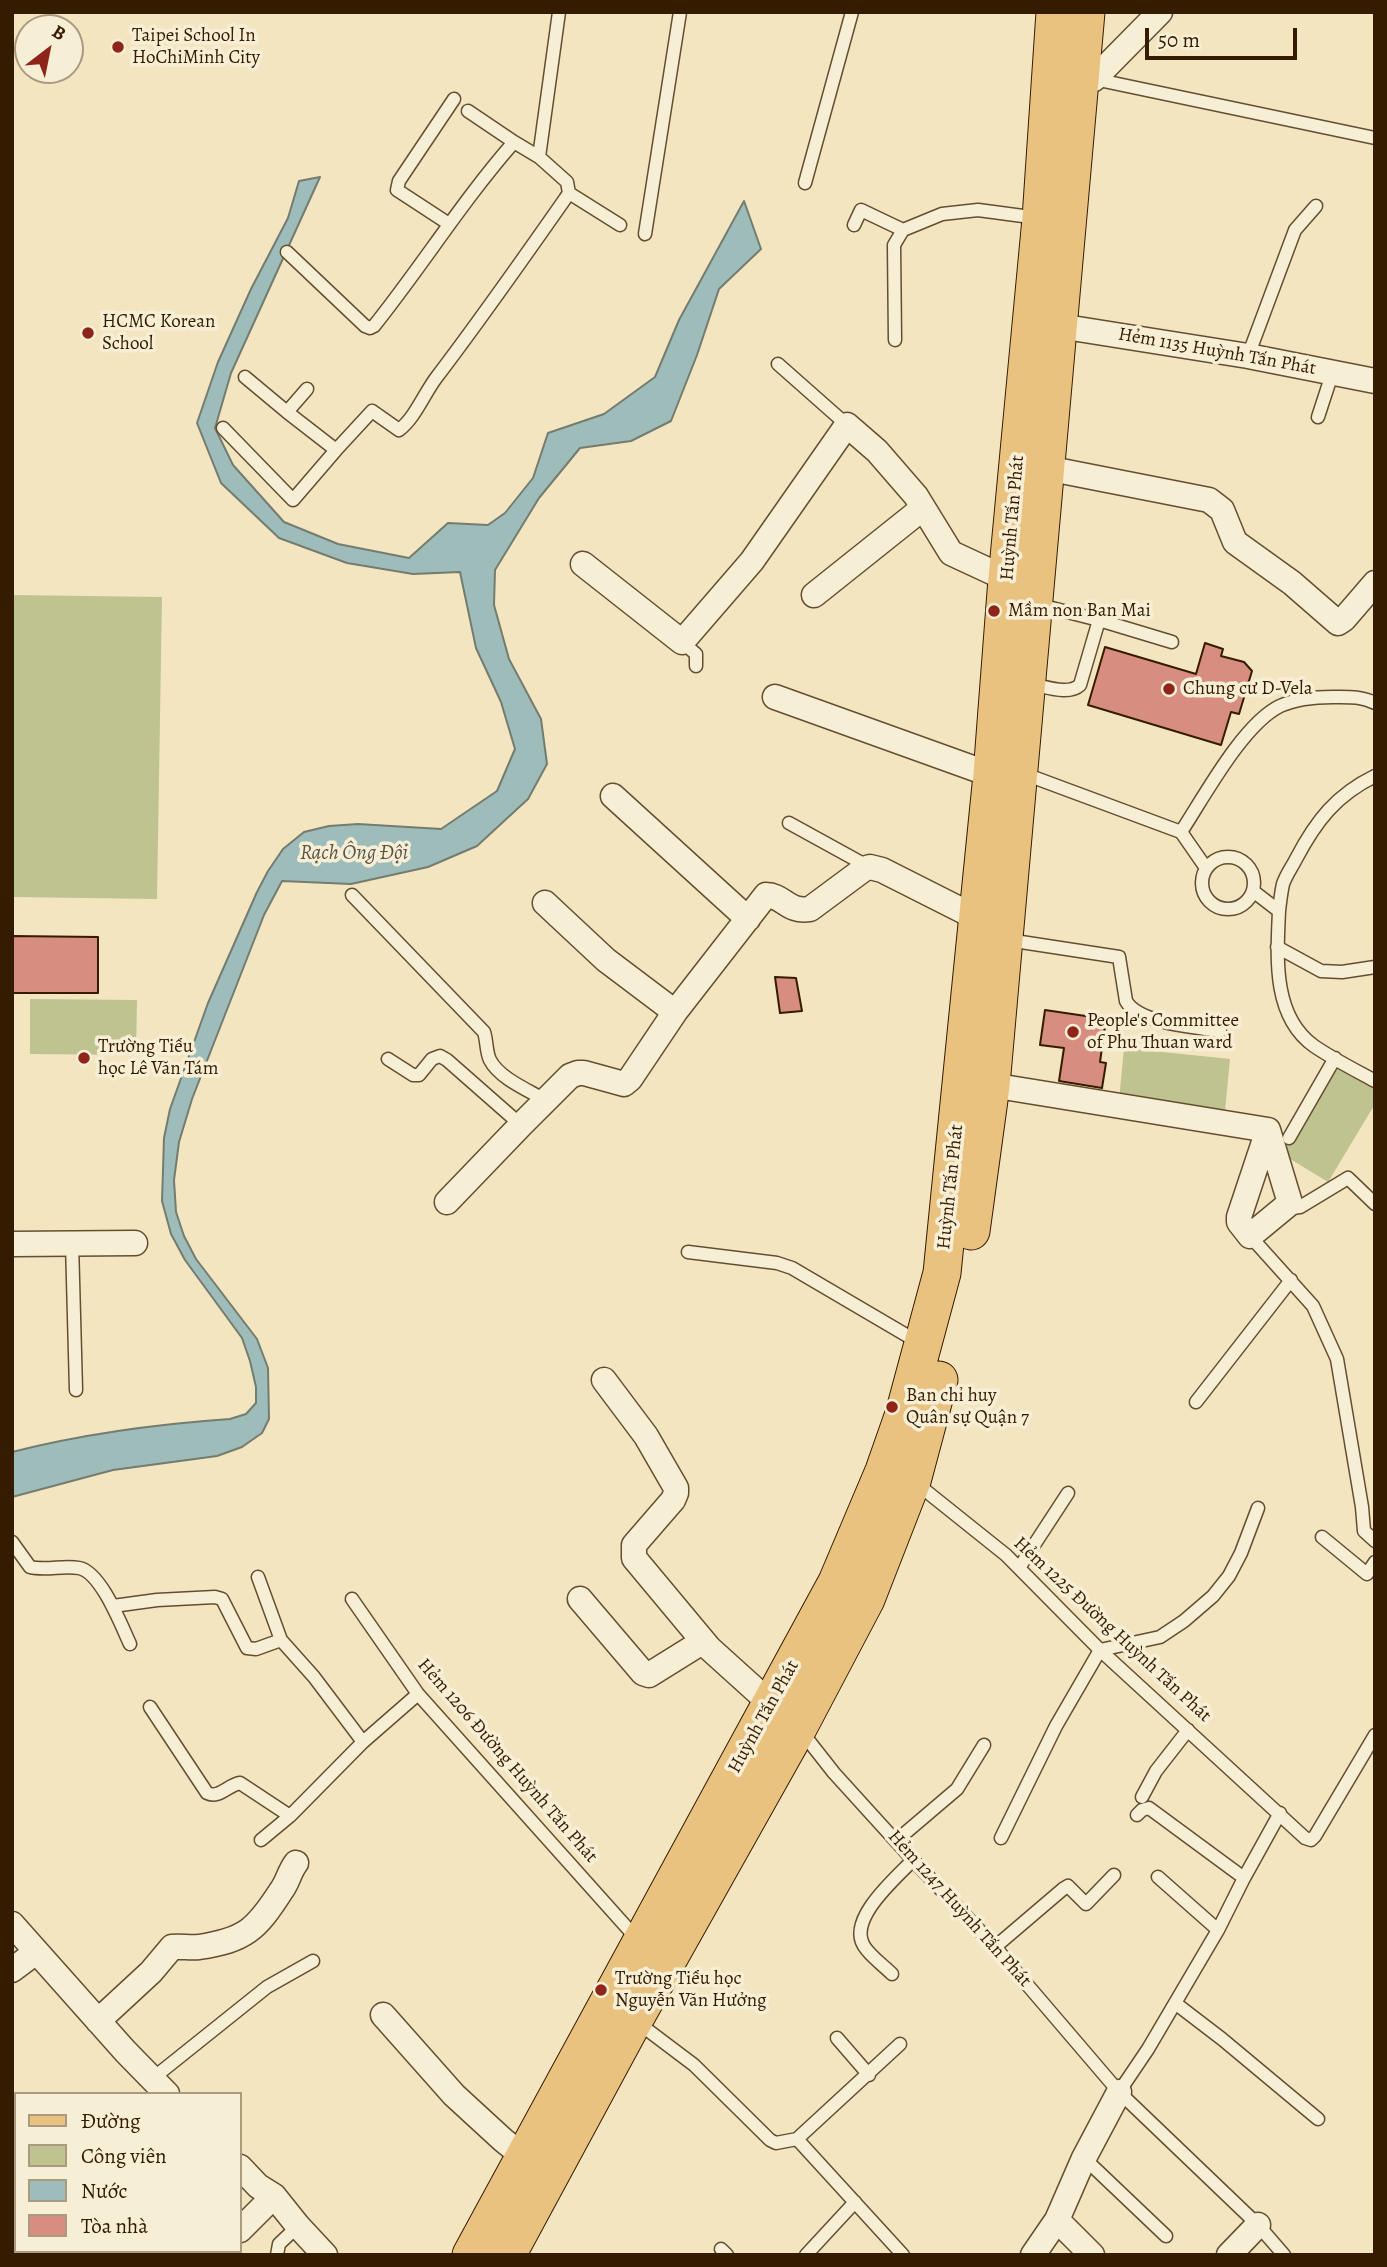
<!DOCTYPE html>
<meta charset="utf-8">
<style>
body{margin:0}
#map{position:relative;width:1387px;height:2267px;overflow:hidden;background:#f3e5c0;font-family:Alegreya,serif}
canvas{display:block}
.frame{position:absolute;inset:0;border:14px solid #351b00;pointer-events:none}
.legend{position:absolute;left:14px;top:2092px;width:228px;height:161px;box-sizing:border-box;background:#f7eed6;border:2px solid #a99a80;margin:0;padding:9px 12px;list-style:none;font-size:21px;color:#351b00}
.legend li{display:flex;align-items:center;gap:14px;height:35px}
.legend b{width:35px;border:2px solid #a99a80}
.north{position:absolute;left:14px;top:14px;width:70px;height:70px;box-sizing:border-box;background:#f7eed6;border:2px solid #a99a80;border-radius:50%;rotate:32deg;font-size:19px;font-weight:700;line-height:28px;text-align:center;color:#351b00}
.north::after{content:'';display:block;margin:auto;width:24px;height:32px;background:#8f2418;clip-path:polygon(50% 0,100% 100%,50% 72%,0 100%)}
.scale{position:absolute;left:1145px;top:28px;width:152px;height:32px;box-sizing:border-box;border:4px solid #351b00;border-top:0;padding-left:9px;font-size:21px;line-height:24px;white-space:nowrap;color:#351b00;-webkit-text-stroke:5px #f7eed6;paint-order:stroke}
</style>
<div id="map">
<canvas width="1387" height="2267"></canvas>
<div class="frame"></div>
<ul class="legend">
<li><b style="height:9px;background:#eac280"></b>Đường</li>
<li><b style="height:19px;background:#bfc390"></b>Công viên</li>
<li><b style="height:19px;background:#9ebdba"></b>Nước</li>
<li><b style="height:19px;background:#d78e81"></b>Tòa nhà</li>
</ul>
<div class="north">B</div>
<div class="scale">50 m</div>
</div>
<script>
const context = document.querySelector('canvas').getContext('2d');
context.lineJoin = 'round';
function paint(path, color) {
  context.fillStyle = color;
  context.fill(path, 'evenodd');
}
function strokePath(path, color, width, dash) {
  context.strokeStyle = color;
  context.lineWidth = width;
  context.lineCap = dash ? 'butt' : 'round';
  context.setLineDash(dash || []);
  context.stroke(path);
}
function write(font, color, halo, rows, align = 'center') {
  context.font = font + ' Alegreya,serif';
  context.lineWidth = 7;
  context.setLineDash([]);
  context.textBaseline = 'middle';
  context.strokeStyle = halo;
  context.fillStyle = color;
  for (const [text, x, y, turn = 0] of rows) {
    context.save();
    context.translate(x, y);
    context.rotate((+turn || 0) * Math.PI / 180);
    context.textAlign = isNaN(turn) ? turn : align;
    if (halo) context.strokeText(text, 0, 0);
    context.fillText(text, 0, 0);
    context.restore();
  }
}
paint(new Path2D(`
 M12,595l150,2 -5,302 -145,-2z
 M30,999l107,1 -1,55 -106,-1z
 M1124,1048l106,11 -5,52 -106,-11z
 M1337,1063l38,23v18l-47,78 -46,-28z`), '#bfc390');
const water = new Path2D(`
 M320,177l-89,196 -16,55 18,37 51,57 54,22 71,14 39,-35 40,2 17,-12 28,-35 15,-45 56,-19 51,-37 24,-57 65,-119 17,48 -42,40 -22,66 -26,66 -40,20 -51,7 -41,50 -44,72 -1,35 15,54 32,60 6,45 -19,35 -51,47 -49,21 -77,17 -69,-3 -18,34 -72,184 -13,43 -5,38 2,32 8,24 12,23 61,80 11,29 1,51 -7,14 -20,14 -25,9 -104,14 -101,27v-45c71,-18 145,-28 218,-33l16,-5 10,-11v-16l-6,-26 -8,-23 -57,-78 -14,-26 -9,-33 2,-63 6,-29 38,-106 49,-111 11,-21 15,-22 21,-17 25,-6 29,-2 83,5 56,-38 18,-42 -14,-47 -25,-54 -16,-76 -47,2 -66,-11 -68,-25 -58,-55 -24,-60 21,-61 33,-73 37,-71 11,-37z`);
paint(water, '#9ebdba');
strokePath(water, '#747c70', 2);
const building = new Path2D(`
 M1205,643l18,6 -2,7 23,6 8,9 -13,43 -8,-2 -10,33 -133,-40 17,-58 91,27z
 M12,936l86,1v56h-86z
 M775,977l21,1 6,33 -22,2z
 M1045,1010l61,9 -6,43 6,1 -4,25 -43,-7 5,-33 -24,-3z`);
paint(building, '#d78e81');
strokePath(building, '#351b00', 2);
const lane = new Path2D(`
 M1094,79l281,59
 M468,111l46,31
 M805,183l47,-171
 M569,193l51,32
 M449,224l-52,-34 2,-9 55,-82
 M854,225l7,-15 42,20
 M645,234l35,-222
 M287,252l78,74 5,2 4,-2c48,-60 89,-126 140,-184l25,15
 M895,340l-1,-95 9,-15 39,-16 36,-4 60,8
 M1248,356l47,-126 21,-24
 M778,364l69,61
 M245,377l42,35
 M307,389l-20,23 49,38 36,-39 27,19c16,-12 25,-36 37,-52 45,-59 87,-119 129,-179l4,-6 -2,-11 -28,-25 20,-145
 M1318,417l15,-46
 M223,428l70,72 43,-50
 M1099,620l73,22
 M682,642l14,12v12
 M1030,684c15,2 38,12 50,1l19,-65 -63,-16
 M1022,773l159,59 25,36
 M789,823l80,44
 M1181,832c23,-35 62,-108 99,-126 16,-7 36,-9 53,-9 15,0 28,-1 42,6
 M1202 883a26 26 0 1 1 52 0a26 26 0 1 1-52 0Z
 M1253,891l26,20c1,-9 2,-18 4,-27 3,-9 9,-17 13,-25 20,-38 40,-64 79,-83
 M352,895l132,137c3,9 2,20 6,28 9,18 38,30 55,40
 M1279,911c-2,46 -7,105 35,135 19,13 41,24 61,35
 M1008,940l111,17 7,44c13,23 70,26 94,30
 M1277,947l44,24 21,1 33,-5
 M388,1059l25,16h6l13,-16 8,-3 7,4 74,65
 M1289,1138l46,-80
 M1290,1204l2,4 8,-1 48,-29 27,26
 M1250,1236l63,70 24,53 25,148 2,24 11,10
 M72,1243l4,147
 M688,1252l89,11 15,5 126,74
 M1196,1402l95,-122
 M916,1483l90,72 94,95 205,188 6,2 4,-4 60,-101
 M1322,1537l45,37 8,-12
 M12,1542l18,25c16,4 33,-2 49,1 22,4 42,57 51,76
 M1019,1568l49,-75
 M258,1577l23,63 33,37 49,65
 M352,1599l66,95 220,246
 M113,1606l44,-6 58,-3 7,2 25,49 9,1 25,-9
 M150,1707l57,86c12,6 21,-8 33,-10l50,33
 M801,1731l33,42 79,87 82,87 124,145 139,133 26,30
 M1142,1797l14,-26 32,-41
 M1137,1815l5,-5 7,-2 95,70
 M1001,1838l55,-112 44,-76 60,-13 24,-16 29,-25 16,-20 12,-23 17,-45
 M261,1840l29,-24 73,-74 55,-48
 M897,1840l60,-51 27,-44
 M1158,1877l60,53
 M995,1947l68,-58 5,-3 18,18 28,-29
 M892,1974c-9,-9 -22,-18 -28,-28 -17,-27 32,-68 49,-86
 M1175,2003l47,36 96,80
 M637,2022l57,43 76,75 6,3 21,-4 106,116
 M837,2038l32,37
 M152,2079l115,-92 46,-26
 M1119,2092l29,-43 70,-119 26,-52 36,-65
 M797,2139l103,-95
 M1084,2158l82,78
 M721,2249l6,6
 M277,2255l2,-11 19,-18
 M806,2255l49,-53`);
const street = new Path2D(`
 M1094,79l66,-67
 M1059,326l189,30 127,25
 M1046,468l163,32 13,10 13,32 57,41 46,40 6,-4 31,-36
 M583,564l99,78 70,-81 95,-136 30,26 39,45 35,57 56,26
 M814,595l109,-87
 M775,697l217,78
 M613,796l135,123
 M545,903l61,57 69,52
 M991,1085l277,45 -29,87v5l11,14 40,-33 -22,-73
 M447,1202l74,-77 49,-49 8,-3h6l40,11 6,-5 45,-67 91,-117c17,0 22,18 44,14l54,-40 6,-2 12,3 97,49
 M12,1244l123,-1
 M604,1380l42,56 30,52v5l-3,7 -39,45v13l75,90 62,56
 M580,1599l63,74 6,2 53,-33
 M12,1924l113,127 42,43
 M12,1970l24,-18
 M383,2015l71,80 49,45 21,17
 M98,2021l53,-49 21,-25c9,-1 18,1 27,0 46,-7 57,-17 82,-56 7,-9 8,-19 15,-28
 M240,2167l18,19 16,10 24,30 27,29
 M12,2205l4,1
 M1057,2220l35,35
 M240,2230l34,-34
 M59,2251l2,4
 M215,2255l4,-4
 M1033,2255l24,-35 27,-62 35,-66
 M1229,2255l29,-30`);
const primary = new Path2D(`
 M971,1231l20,-146 95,-1073
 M471,2255l366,-673 47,-111 20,-57 38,-141 50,-498 15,-196 34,-360 14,-207
 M507,2255l127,-235 164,-292 68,-129 46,-118 27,-101`);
strokePath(lane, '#644e30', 15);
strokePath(street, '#644e30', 27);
strokePath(primary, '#351b00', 39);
strokePath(lane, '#f7eed6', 12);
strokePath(street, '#f7eed6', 24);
strokePath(primary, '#eac280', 37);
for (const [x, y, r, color] of [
 [118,47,7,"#8f2418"],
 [88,333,7,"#8f2418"],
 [994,611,7,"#8f2418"],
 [1169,689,7,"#8f2418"],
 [1073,1032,7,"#8f2418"],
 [84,1058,7,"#8f2418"],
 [892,1407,7,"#8f2418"],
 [601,1990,7,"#8f2418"]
]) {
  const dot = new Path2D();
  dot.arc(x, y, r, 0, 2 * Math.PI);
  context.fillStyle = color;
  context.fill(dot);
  strokePath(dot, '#f7eed6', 2.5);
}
write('19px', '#351b00', '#f7eed6', [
 ["Taipei School In",132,36],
 ["HoChiMinh City",132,58],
 ["HCMC Korean",102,322],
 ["School",102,344],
 ["Mầm non Ban Mai",1008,611],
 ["Chung cư D-Vela",1183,689],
 ["People's Committee",1087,1021],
 ["of Phu Thuan ward",1087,1043],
 ["Trường Tiểu",98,1047],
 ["học Lê Văn Tám",98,1069],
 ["Ban chỉ huy",906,1396],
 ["Quân sự Quận 7",906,1418],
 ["Trường Tiểu học",615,1979],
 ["Nguyễn Văn Hưởng",615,2001]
], 'left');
write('19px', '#351b00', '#f7eed6', [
 ["Hẻm 1135 Huỳnh Tấn Phát",1217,352,10],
 ["Huỳnh Tấn Phát",1013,518,-85],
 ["Huỳnh Tấn Phát",951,1187,-84],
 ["Hẻm 1225 Đường Huỳnh Tấn Phát",1112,1630,43],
 ["Huỳnh Tấn Phát",764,1717,-61],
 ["Hẻm 1206 Đường Huỳnh Tấn Phát",507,1761,49],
 ["Hẻm 1247 Huỳnh Tấn Phát",959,1909,48]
]);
write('italic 21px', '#5a5441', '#f7eed6', [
 ["Rạch Ông Đội",354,854]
]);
</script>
